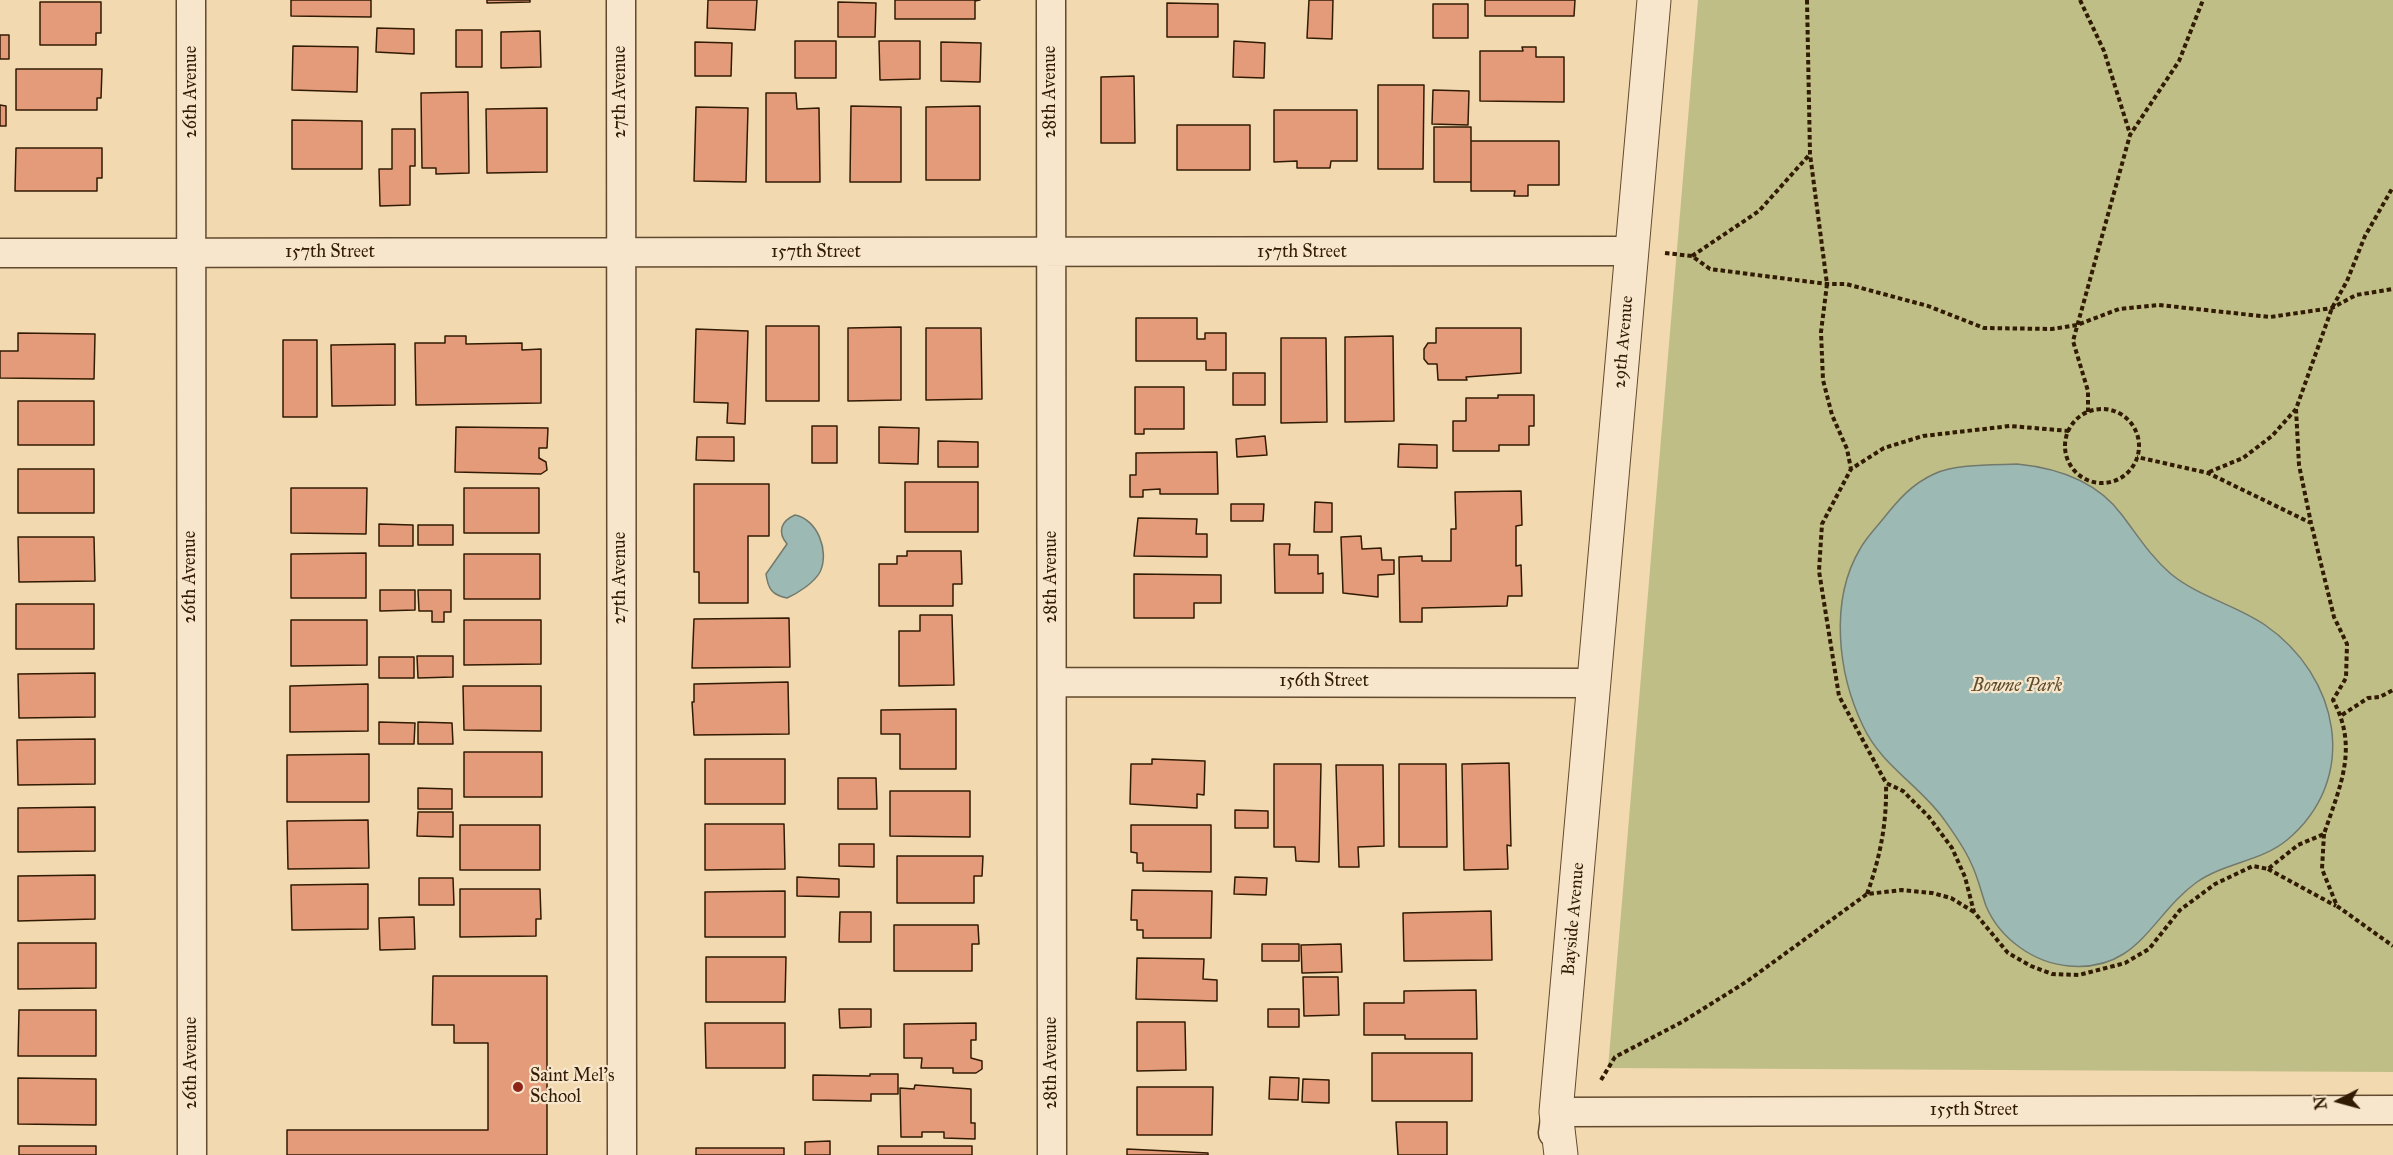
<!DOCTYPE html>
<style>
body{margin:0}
#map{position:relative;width:2393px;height:1155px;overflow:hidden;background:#f2d9b0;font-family:"IM FELL Great Primer",serif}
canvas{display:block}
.north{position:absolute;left:2309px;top:1071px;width:60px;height:60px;-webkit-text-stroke:4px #f7e6cc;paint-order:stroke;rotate:264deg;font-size:16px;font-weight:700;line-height:24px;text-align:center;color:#321b03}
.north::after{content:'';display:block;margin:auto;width:21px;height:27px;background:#321b03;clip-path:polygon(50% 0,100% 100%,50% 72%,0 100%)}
</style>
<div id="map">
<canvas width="2393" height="1155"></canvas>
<div class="north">N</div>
</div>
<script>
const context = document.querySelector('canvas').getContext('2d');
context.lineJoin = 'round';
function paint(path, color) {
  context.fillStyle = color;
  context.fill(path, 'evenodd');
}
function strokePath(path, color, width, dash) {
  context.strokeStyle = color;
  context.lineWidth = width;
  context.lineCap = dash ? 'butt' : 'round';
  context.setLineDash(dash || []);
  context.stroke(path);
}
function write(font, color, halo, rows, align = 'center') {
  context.font = font + ' "IM FELL Great Primer",serif';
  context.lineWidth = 4.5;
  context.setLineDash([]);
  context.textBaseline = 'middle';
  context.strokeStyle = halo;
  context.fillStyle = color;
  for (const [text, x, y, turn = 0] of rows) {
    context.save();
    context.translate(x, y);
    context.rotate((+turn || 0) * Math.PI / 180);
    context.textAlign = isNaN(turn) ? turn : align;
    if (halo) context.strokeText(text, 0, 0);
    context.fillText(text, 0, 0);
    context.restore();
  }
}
paint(new Path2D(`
 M1698,0h695v1072l-785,-4z`), '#c0be87');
const water = new Path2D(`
 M2017,464c41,4 80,17 105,51 16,21 29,42 49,59 28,23 65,31 94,51 74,51 96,153 22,215 -25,21 -63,23 -90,42 -46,33 -58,90 -128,84 -35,-3 -69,-27 -83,-60 -5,-14 -8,-29 -15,-43 -7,-16 -18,-31 -28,-45 -24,-33 -62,-53 -80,-92 -25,-52 -34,-125 -3,-177 6,-11 15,-20 23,-30 15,-19 29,-35 51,-45 21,-10 59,-9 83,-10z
 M795,515c22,4 35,36 25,57 -6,11 -22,21 -33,26 -15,-3 -19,-9 -21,-24l21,-30c-10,-12 -6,-23 8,-29z`);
paint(water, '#9db9b3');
strokePath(water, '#727a6d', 1.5);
const building = new Path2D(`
 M291,0h80v17l-80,-1z
 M487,0h43v2l-43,1z
 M708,0h49l-2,30 -48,-2z
 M895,0h85l-5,1v18h-80z
 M1309,0h24l-1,39 -25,-1z
 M1485,0h90l-1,16h-89z
 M40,2h61v31h-5v12h-56z
 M838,2l38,1 -1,34h-37z
 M1167,3l51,1v33h-51z
 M1433,4h35v34h-35z
 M377,28l37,1v25l-38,-2z
 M456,30h26v37h-26z
 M540,31l1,36 -40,1v-36z
 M0,35h9v24h-9z
 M795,41h41v37h-41z
 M879,41h41v38l-40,1z
 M1234,41l31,2 -1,35 -31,-1z
 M695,42l37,1 -1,33h-36z
 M941,42l40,1 -1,39 -39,-1z
 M293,46l65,1 -1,45 -65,-2z
 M1522,47h14v10h28v45l-84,-1v-50h43z
 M16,69h86l-1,29h-4v12h-81z
 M1134,76l1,67h-34v-66z
 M1378,85h46l-1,84h-45z
 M1433,90l36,1 -1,34 -36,-1z
 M468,92l1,81 -33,1v-6h-14l-1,-75z
 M766,93h30l1,16 22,-1 1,74h-54z
 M0,105l6,1v20h-6z
 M851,106l50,1v75h-51z
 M980,106v74h-54v-73z
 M696,107l52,1 -2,74 -52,-1z
 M547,108v64l-60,1 -1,-64z
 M1274,110h83v51h-26l-1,7h-33v-7l-23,1z
 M292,120l70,1v48h-70z
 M1177,125h73v45h-73z
 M1434,127h37v55h-37z
 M392,129h23v37h-5v39l-30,1 -1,-37h13z
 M1471,141h88v44h-31v11h-14l1,-5h-44z
 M16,148h86v30h-5v13h-82z
 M1136,318h61v21h8v-6h21v37h-20v-9h-70z
 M766,326h53v75h-53z
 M901,327v73l-53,1v-73z
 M926,328h55l1,71 -56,1z
 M1436,328h85v45l-55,4 1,3h-29l-1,-16h-9l-4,-5v-10l4,-6h8z
 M696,329l52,2 -3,93 -18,-1 1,-20 -34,-1z
 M18,333l77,1 -1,45 -94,-1v-27h18z
 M445,336h21v8l56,-1v7l19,-1v54l-125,2 -1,-62h30z
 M1393,336l1,85 -49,1v-85z
 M1281,338h45l1,84 -46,1z
 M283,340h34v77h-34z
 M395,344v61l-63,1 -1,-61z
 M1233,373h32v32h-32z
 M1135,387h49v42h-40v5h-9z
 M1498,395h36v31h-5v19h-30v6h-46v-30h13v-23h32z
 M18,401h76v44h-76z
 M812,426h25v37h-25z
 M456,427l92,1 -1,20h-8v10l7,4 1,8 -6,4 -86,-2z
 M879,427l40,1 -1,36 -39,-1z
 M1265,436l2,19 -30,2 -1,-18z
 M697,437h37v24l-38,-1z
 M938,441l40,1v25h-40z
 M1399,444l38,1v23l-39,-1z
 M1217,452l1,42h-58v-5l-17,1v7h-13v-22h6v-22z
 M18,469h76v44h-76z
 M905,482h73v50h-73z
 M694,484h75v52h-21v67h-49v-31h-5z
 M291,488h76l-1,46 -75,-1z
 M464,488h75v45h-75z
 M1521,491l1,34 -6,1v40l5,-1 1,31h-14l-1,10 -85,2v14h-22l-1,-65 23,-1v5h29v-32h5l-1,-37z
 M1315,502l17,1v29h-18z
 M1231,504h33l-1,17h-32z
 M1138,518l59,1 -1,15h11v23l-73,-1z
 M379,524l34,1v21h-34z
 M418,525h35v20h-35z
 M1361,536l1,13 19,-1 1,12h12v14l-16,1v22l-35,-4 -2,-56z
 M18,537h76l1,44 -76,1z
 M1274,544h16l-1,11h29v19l5,-1v20h-48z
 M907,551h54l1,33h-9v22h-74v-42h18v-8h10z
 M366,553v45h-75v-44z
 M464,554h76v45h-76z
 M1134,574l87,1v28h-27v15h-60z
 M380,590h35v20l-35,1z
 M418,590h33v22h-7v10h-12v-11h-13z
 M16,604h78v45h-78z
 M920,615h32l2,70 -55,1v-55h21z
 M789,618l1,49 -98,1 2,-49z
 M291,620h76v45l-76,1z
 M464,620h77v44l-77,1z
 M417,656h36v21l-35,1z
 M379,657h35v21h-35z
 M95,673v44l-76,1 -1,-44z
 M788,682l1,52 -95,1 -2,-33h2v-18z
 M368,684v47l-78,1v-46z
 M463,686h78v45l-77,-1z
 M956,709v60h-56v-35h-19v-24z
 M379,722l36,1 -1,21h-35z
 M418,722l34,1 1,21h-35z
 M95,739v45l-77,1 -1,-45z
 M464,752h78v45h-78z
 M369,754v48h-82v-47z
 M705,759h80v45h-80z
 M1152,759l53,2 -1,34 -7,-1v14l-67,-4 1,-40h21z
 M1509,763l2,83 -4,-1 1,24 -44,1 -2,-106z
 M1274,764h47l-2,98 -23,-1 -1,-14h-21z
 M1399,764h47l1,83h-48z
 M1336,765h47l1,81 -26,1 1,20h-20z
 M838,778h38l1,31h-39z
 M418,788l34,1v20h-34z
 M890,791h80v46l-80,-1z
 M95,807v44l-77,1v-44z
 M1235,810l33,1v17h-33z
 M418,812h35v25l-36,-1z
 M368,820l1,48 -81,1 -1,-48z
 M705,824h79l1,45 -80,1z
 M460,825h80v45h-80z
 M1131,825h80v47l-68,-1v-8h-6v-10l-6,-1z
 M839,844h35v23l-35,-1z
 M897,856h86l-1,20h-8v27h-77z
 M95,875v44l-77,2v-45z
 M797,877l42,2v18l-42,-1z
 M1235,877l32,1 -1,17 -32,-1z
 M419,878h34l1,27h-35z
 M368,884v45l-76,1 -1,-45z
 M460,889h80l1,30h-5v17l-76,1z
 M1132,890l80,1 -1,47h-68v-8h-6v-10h-6z
 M785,891v46h-80v-45z
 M1491,911l1,49 -88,1 -1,-48z
 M840,912h31v30h-32z
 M414,917l1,32 -35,1 -1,-32z
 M894,925h84l1,19h-7v27h-78z
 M18,943h78v45l-78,1z
 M1262,944h37v17h-37z
 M1341,944l1,28 -40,1 -1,-28z
 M706,957h80l-1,45h-79z
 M1137,958l67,1 -1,20 14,1v21l-81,-2z
 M433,976h114v179h-260v-25h201v-87h-34v-18h-22z
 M1303,977h35l1,38 -35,1z
 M1476,990l1,49h-72v-4h-41v-32h40v-12z
 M839,1009h32v18l-31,1z
 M1268,1009h31v18h-31z
 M19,1010h77v46h-78z
 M1137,1022h48l1,48 -49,1z
 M705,1023h80v45h-79z
 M976,1023v17h-5v18l11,3v8l-6,4h-23v-5h-32l1,-10h-18v-34z
 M1372,1053h100v48h-100z
 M870,1074h28v20h-27v7l-58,-1v-25l57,1z
 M1270,1077l29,1 -1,22 -29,-1z
 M18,1078l78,1v46l-78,-1z
 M1303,1079l26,1v23l-27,-1z
 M915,1085l56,4v34h4v16l-31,-1v-6h-22v5h-21l-1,-49 14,1z
 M1137,1087h76l-1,48h-75z
 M1396,1122h51v33h-49z
 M830,1141v14h-25v-13z
 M19,1146h77v9h-77z
 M878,1146h94v9h-94z
 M696,1148h88v7h-88z
 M1127,1149l81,4v2h-81z`);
paint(building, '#e39b79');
strokePath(building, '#321b03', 1.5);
const minor = new Path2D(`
 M191,0l1,1155
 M621,0l1,1155
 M1051,0l1,1155
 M0,253l1631,-2
 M1052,682l543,1
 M1553,1133l3,-21 837,-2`);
const tertiary = new Path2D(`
 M1561,1155l-5,-43 98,-1112`);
strokePath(minor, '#624a2e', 31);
strokePath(tertiary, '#624a2e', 35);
strokePath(new Path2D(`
 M1807,0l3,154 17,130 -6,48 2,48 9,35 15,34 4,20
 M2080,0l24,51 26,83
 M1665,253l27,3 18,13 117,15h19l82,22 56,22 68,1 25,-4 42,-16 40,-4 111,12 62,-9 24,-13 37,-6
 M1692,256l67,-45 51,-57
 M2296,409l3,56 12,58
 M2065 446a37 37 0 1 1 74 0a37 37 0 1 1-74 0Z
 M2088,412v-21l-15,-50 57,-206 49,-74 24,-61
 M2069,431l-59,-5 -87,10 -39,12 -33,21 -29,55 -3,47 20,125 47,87 17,8 26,26 23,31 13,29 9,35 34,41 23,13 21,8 27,1 46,-12 24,-14 31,-39 35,-26 38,-18 15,3 30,-24 26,-11c16,-48 35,-86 9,-134l13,-22 1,-34 -13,-27 -23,-94 -103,-50 -71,-16
 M2209,472l34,-14 29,-22 24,-27 36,-101 15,-27 18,-45 28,-49
 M2342,715l26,-17 12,-1 13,-7
 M2324,834l-2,35 15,37 56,40
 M2268,869l68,37
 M1867,894c13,-36 20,-71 19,-110
 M1601,1080l14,-23 67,-35 64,-40 121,-88 35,-4 30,3 19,5 23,14`), '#321b03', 4, [4.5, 3]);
strokePath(minor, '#f7e6cc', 28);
strokePath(tertiary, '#f7e6cc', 33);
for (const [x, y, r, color] of [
 [518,1087,6,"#8f2418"]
]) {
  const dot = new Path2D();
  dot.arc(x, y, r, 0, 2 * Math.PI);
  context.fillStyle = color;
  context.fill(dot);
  strokePath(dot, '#f7e6cc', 2);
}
write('18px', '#321b03', '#f7e6cc', [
 ["26th Avenue",192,92,-90],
 ["27th Avenue",621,92,-90],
 ["28th Avenue",1051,92,-90],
 ["157th Street",330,253],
 ["157th Street",816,253],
 ["157th Street",1302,253],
 ["29th Avenue",1624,342,-85],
 ["26th Avenue",191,577,-90],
 ["28th Avenue",1052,577,-90],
 ["27th Avenue",621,578,-90],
 ["156th Street",1324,682],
 ["Bayside Avenue",1574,919,-85],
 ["26th Avenue",192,1063,-90],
 ["28th Avenue",1052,1063,-90],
 ["155th Street",1974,1111]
]);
write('italic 18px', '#5d4c2b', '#f7e6cc', [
 ["Bowne Park",2017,687]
]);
write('18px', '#321b03', '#f7e6cc', [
 ["Saint Mel's",530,1077],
 ["School",530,1098]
], 'left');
</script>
